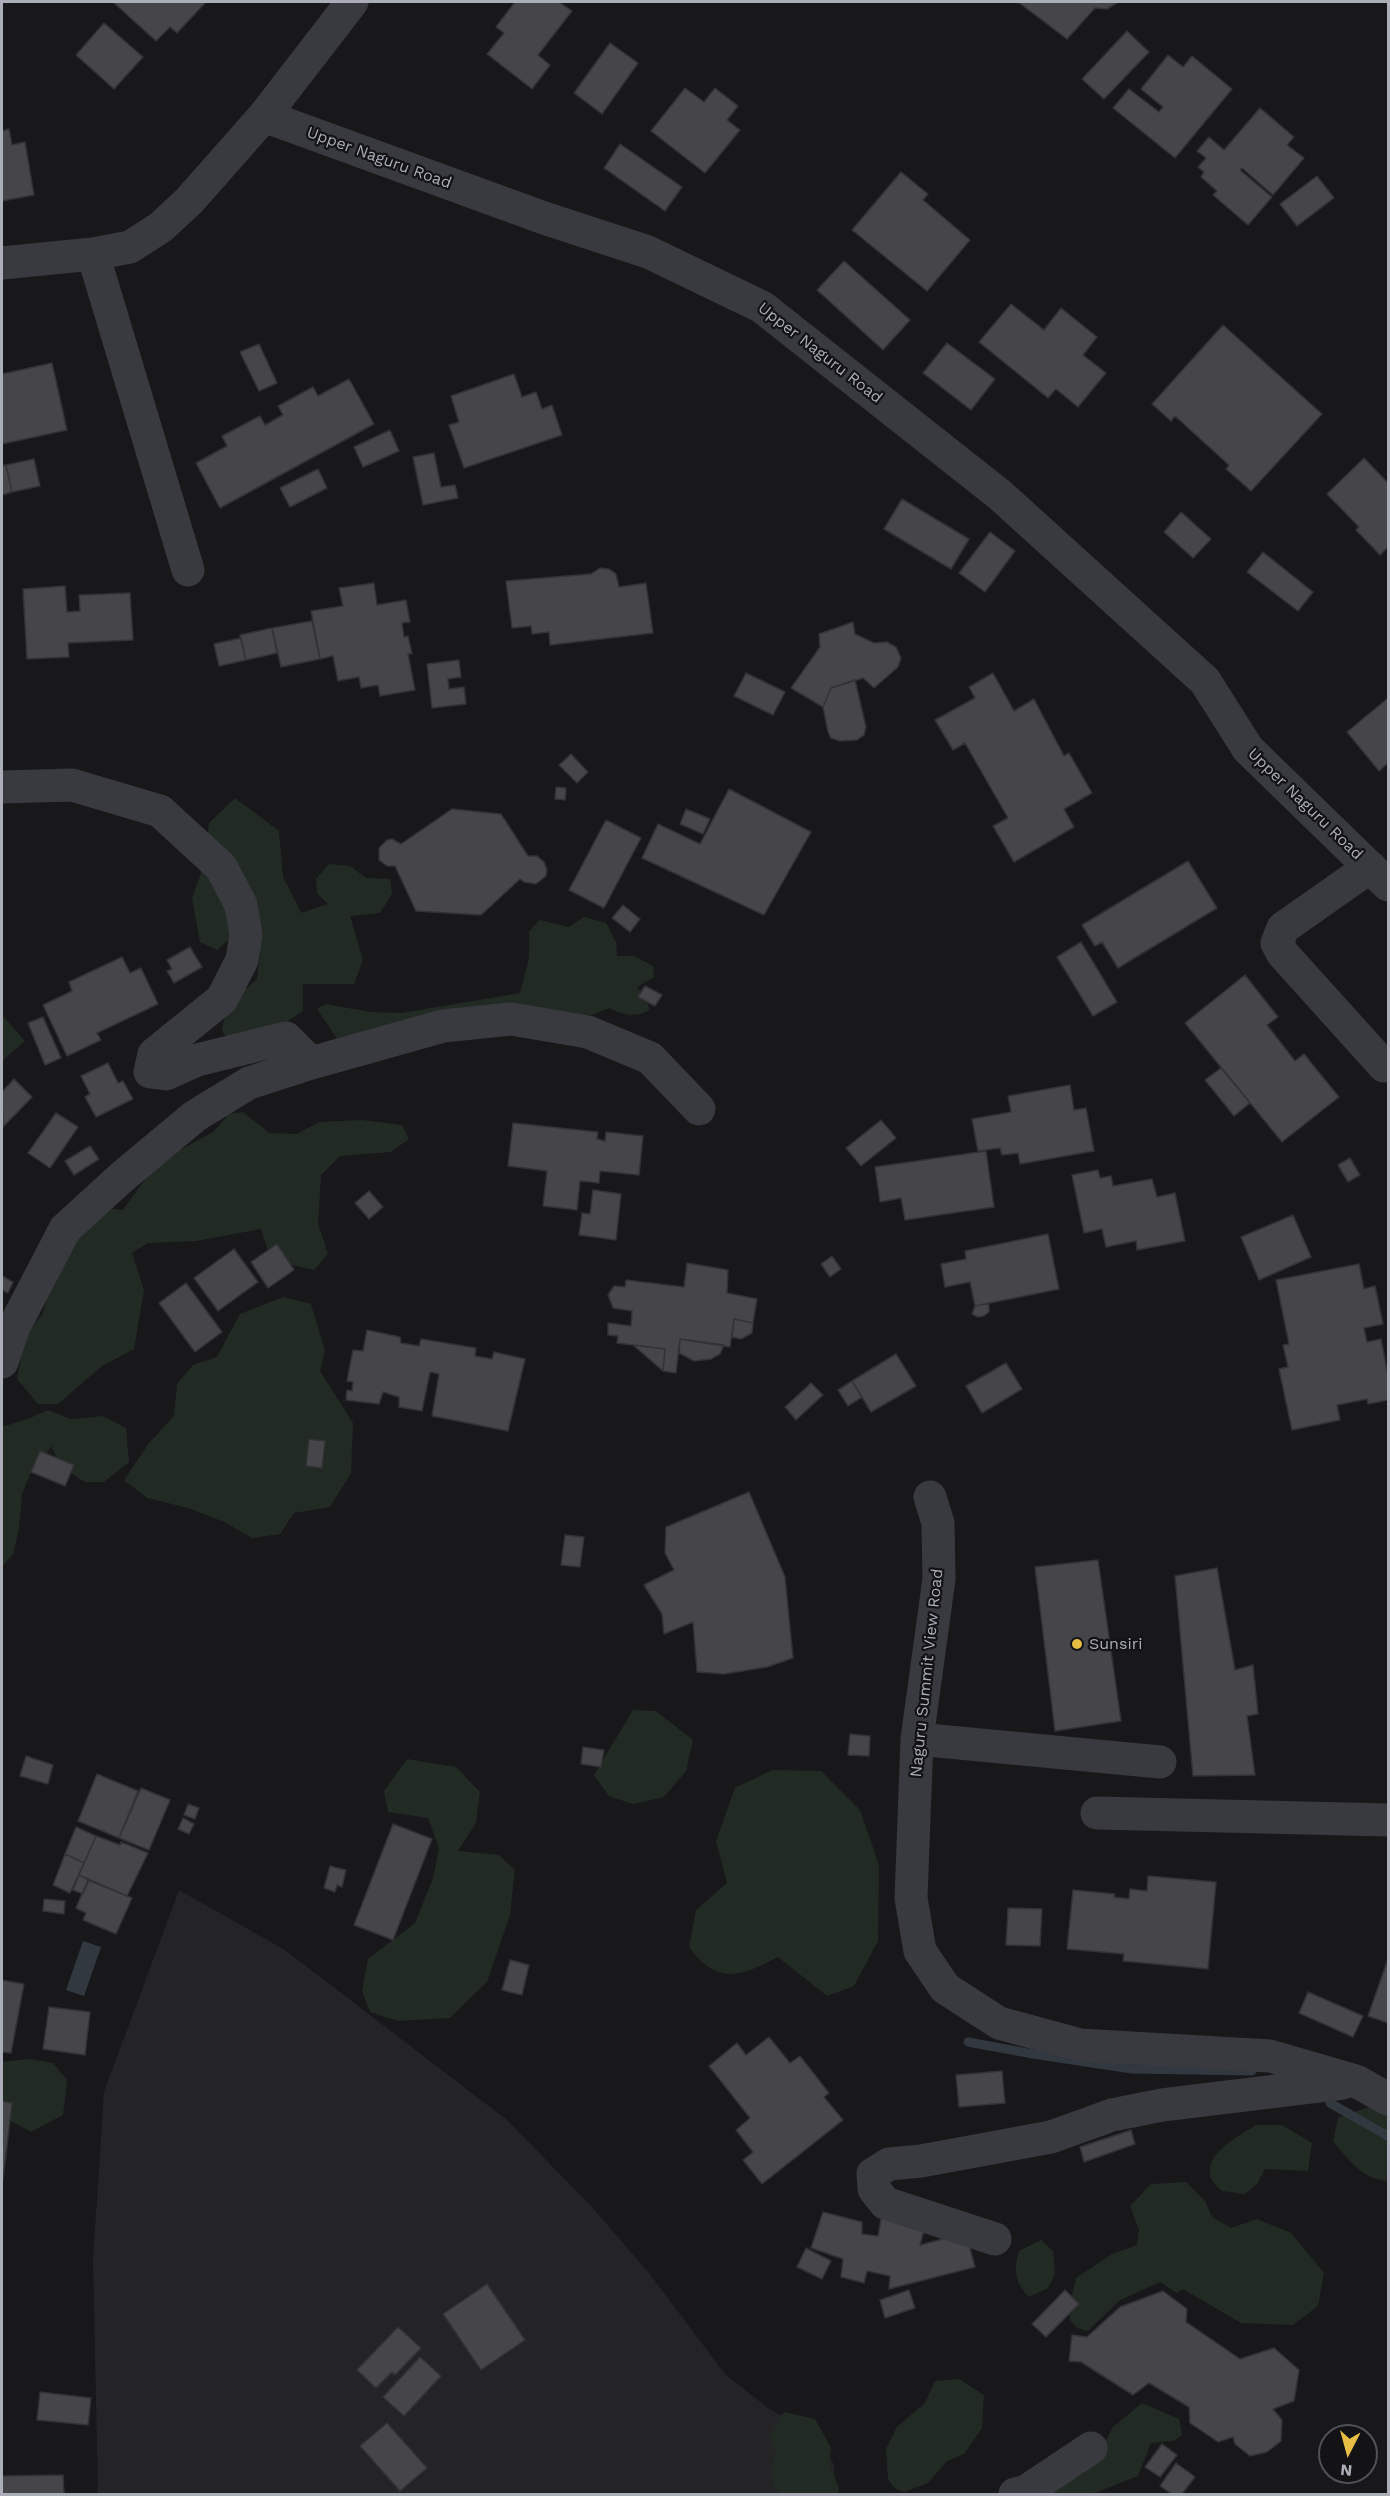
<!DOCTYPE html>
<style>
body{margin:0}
#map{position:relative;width:1390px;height:2496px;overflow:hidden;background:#18181a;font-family:"Work Sans",sans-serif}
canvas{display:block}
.frame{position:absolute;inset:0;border:3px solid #abaeb9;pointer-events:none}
.north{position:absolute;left:1318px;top:2424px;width:60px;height:60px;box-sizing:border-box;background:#131315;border:2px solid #505157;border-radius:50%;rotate:186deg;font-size:16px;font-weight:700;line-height:24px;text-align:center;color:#abaeb9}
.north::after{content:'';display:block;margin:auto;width:21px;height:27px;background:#e7bd43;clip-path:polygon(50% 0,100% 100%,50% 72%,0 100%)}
</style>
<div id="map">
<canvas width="1390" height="2496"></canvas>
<div class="frame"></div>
<div class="north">N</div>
</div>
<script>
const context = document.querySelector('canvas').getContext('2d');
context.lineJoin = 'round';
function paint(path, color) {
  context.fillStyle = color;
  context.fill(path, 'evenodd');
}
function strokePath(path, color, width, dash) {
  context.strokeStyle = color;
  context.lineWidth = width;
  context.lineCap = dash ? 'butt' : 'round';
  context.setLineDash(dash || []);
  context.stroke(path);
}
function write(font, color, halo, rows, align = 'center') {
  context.font = font + ' "Work Sans",sans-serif';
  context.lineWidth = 4.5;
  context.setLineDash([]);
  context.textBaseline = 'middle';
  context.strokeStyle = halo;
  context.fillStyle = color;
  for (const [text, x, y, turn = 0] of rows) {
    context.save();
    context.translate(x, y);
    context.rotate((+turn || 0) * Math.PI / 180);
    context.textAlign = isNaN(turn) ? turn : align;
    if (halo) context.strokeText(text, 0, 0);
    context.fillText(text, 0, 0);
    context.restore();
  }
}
paint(new Path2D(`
 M179,1890l106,60 222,170 85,87 57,66 76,101 43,34 50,27 16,30v29h-736l-5,-234 11,-168z`), '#242427');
paint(new Path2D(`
 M235,798l44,33 4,46 18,36 27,-9 -11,-11 -1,-14 13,-15 21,2 16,12 24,1 2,15 -12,19 -30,3 13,44 -9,24h-51v27l-14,9 -31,32 -18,4 -18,-25 4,-24 31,-28 3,-26 -9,-45 -20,29 -14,13 -17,-8 -8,-44 13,-36 4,-39z
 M584,917l22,6 10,20 1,13h17l19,10 1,11 -17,10 8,9 5,14c-16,8 -26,5 -41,-2l-30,12 -241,20 -21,-31 9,-5 44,8 32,1 118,-20 9,-35v-26l10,-12 30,7z
 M2,1015l23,26 -23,20z
 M243,1112l26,21 28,1 22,-12 43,-2 40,5 7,14 -18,13 -51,4 -19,19 -3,49 10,30 -14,16 -43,-10 -10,-31 -65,12 -48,2 -16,10 12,37 -10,59 -32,17 -44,38h-20l-21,-25 8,-42 18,-24 9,-35 26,-49 26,-21 19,2 35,-48 55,-30 16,-18z
 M283,1297l28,7 14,47 -5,20 33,52 -2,50 -21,34 -36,6 -14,21 -28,4 -28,-16 -36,-14 -41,-10 -23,-18 25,-37 25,-27 3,-32 16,-19 24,-8 23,-43z
 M48,1410l23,9 32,-3 23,12 3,34 -25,20h-19l-23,-14 -11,-22 -9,16 -9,5 -11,27 -3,35 -6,25 -11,13v-140l28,-9z
 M633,1710l23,1 37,29 -7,31 -22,26 -31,7 -24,-8 -15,-21z
 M407,1759l49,8 24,25 -4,31 -18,28 41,4 16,15 -5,45 -23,67 -37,36 -52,3 -28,-9 -8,-21 6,-32 47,-36 18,-45 6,-30 -11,-30 -40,-6 -4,-21z
 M772,1770l49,1 39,39 19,55 -1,76 -24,45 -27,10 -49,-39c-37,20 -62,28 -89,-10l7,-37 31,-27 -11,-42 19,-53z
 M29,2059l24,4 14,17 -4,35 -32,17 -29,-16v-54z
 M1371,2106l17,9v66c-28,-3 -37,-19 -55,-40l5,-23z
 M1256,2125h26l30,18 -4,28 -43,-2 -8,15 -12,10 -23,-3c-3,-3 -8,-7 -10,-11 -12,-25 27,-44 44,-55z
 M1186,2182l19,19 7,16 19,11 26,-9 34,14 33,40 -6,33 -25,19 -52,-2 -58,-34 -6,4 -17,-11 -40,18 -32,31 -11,-3 -7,-8v-17l6,-25 36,-24 25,-9 2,-15 -9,-24 21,-22z
 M1041,2240l12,11 2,23 -7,14 -19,9c-14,-14 -16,-28 -10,-46z
 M959,2379l25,16 -2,33 -18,26 -17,7 -19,22 -24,9 -10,-4 -6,-9 -2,-30 11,-22 28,-24 10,-22z
 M1142,2403l37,16 3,16 -9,6 -22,2 -13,33 -46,18h-51l61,-46 11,-21z
 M784,2412l31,7 16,29 -2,16 10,24 -1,6h-58c-9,-14 -11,-22 -4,-38l-6,-20z`), '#222a24');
paint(new Path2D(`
 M83,1941l18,6 -17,49 -18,-6z`), '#31383f');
strokePath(new Path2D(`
 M968,2042l65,12 99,15 120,2
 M1330,2103l58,33`), '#31383f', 9);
const building = new Path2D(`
 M113,2h93l-29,31 -7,-6 -14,14z
 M515,2h44l13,9 -34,44 12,10 -18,24 -45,-35 17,-21 -8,-6z
 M1018,2h100l-11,7 -12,-1 -28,31z
 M104,23l39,34 -29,32 -38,-34z
 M1127,31l22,21 -45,47 -22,-20z
 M610,43l28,20 -36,51 -28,-21z
 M1168,55l15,12 9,-11 40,33 -57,69 -62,-50 16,-19 30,23 4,-5 -22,-18z
 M685,88l19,14 11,-14 23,18 -11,14 13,10 -35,43 -54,-42z
 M1260,108l34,29 -7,8 17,13 -31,37 -31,-27 -2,2 32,27 -24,28 -35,-30 4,-4 -16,-14 3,-5 -6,-5 8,-9 -9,-7 12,-14 15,13z
 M9,129l3,16 13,-3 9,53 -32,6v-70z
 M620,144l62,43 -17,24 -61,-43z
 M901,172l27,22 -5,6 47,40 -43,51 -75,-61z
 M1317,176l17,22 -37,28 -17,-22z
 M844,261l66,59 -27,30 -66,-60z
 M1011,304l33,26 17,-22 36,29 -14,18 23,18 -28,34 -22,-18 -8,9 -69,-56z
 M1223,325l99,89 -71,77 -25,-22 3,-4 -54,-49 -4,5 -19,-17z
 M947,343l48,36 -24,31 -48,-37z
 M259,344l18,39 -18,8 -19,-39z
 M52,363l15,67 -65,14v-70z
 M514,374l8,23 14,-5 6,17 10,-4 10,30 -98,33 -15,-43 10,-3 -8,-26z
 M349,379l25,45 -154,84 -24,-45 31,-17 -5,-10 38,-20 5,9 18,-10 -5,-9 35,-19 5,9z
 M390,430l9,21 -36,16 -9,-20z
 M434,453l7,34 14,-2 3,13 -35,7 -10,-48z
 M1364,458l24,25v64l-8,8 -24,-25 3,-3 -32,-33z
 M34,459l6,27 -28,6 -6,-27z
 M6,465l6,27 -10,3v-29z
 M318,469l9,19 -37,19 -10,-19z
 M902,499l67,40 -18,30 -67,-40z
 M1181,512l30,27 -18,19 -29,-26z
 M990,532l25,19 -30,41 -26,-19z
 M1263,552l50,40 -15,19 -51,-39z
 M600,568l9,1 7,5 3,13 27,-4 7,50 -103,12 -1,-13 -17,2 -1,-8 -19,2 -6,-47 85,-7z
 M374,583l3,22 29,-5 4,22 -8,1 2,14 4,-1 4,18h-4l7,36 -35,6 -2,-11 -17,3 -2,-11 -21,4 -5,-25 -13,3 -9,-48 32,-5 -4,-18z
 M65,586l2,26 13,-1 -1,-16 51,-2 3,47 -65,3 1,14 -42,2 -4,-70z
 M312,621l8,38 -39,8 -9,-39z
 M853,622l2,12 19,9 13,-1 9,5 5,11 -3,9 -24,21 -11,-10 -32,10 -8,19 -32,-19 29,-41 -1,-13z
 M272,628l5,25 -31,7 -6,-25z
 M241,638l5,22 -27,6 -5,-22z
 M459,660l2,17 -13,2 1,10 15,-2 2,17 -34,4 -5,-44z
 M746,673l39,19 -12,23 -39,-19z
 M993,673l21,38 20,-12 30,57 5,-3 23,40 -28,16 10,18 -60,35 -21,-36 15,-8 -43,-75 -12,7 -18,-30 40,-22 -6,-11z
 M855,680l11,47 -2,8 -7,5 -17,1 -9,-3 -3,-6 -5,-25 8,-19z
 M1388,698v65l-9,8 -32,-39z
 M571,754l17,18 -11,11 -18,-18z
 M556,787l10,1 -1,12 -10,-1z
 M729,789l82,43 -47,83 -122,-57 16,-34 42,20z
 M452,809l49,5 27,42h9l7,6 3,8 -1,6 -10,8 -12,-2 -4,-3 -39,36 -65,-4 -21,-45h-8l-8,-6v-12l8,-8 5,-1 9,5z
 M686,809l24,10 -7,15 -23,-10z
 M606,820l35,18 -37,70 -35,-18z
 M1188,861l29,47 -99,60 -16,-26 -7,4 -13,-21z
 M623,905l17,14 -10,13 -18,-14z
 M1081,942l36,60 -24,14 -36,-59z
 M190,947l12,20 -28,16 -7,-12 5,-2 -5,-9z
 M122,957l8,16 11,-5 17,36 -61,29 4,7 -34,16 -24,-51 29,-14 -3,-9z
 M1245,975l33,42 -11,8 28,36 9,-7 35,43 -57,45 -97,-119z
 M645,986l17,9 -7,11 -17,-9z
 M43,1017l18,41 -16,7 -17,-42z
 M108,1063l10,20 5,-2 10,18 -37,18 -11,-20 5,-3 -9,-18z
 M1221,1068l29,35 -16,13 -29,-36z
 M14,1079l18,18 -29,30 -1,-35z
 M1070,1085l4,25 12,-2 8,43 -74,13 -2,-11 -16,2 -2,-7 -22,3 -6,-32 39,-7 -3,-16z
 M56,1113l22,14 -28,41 -22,-15z
 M881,1120l15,18 -35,28 -15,-18z
 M513,1123l85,9 -1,7 8,2 1,-9 37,4 -4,39 -39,-4 -1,12 -19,-2 -3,29 -34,-4 4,-35 -39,-5z
 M90,1146l9,13 -25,16 -9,-14z
 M986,1151l8,56 -89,13 -4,-22 -21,4 -5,-35z
 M1350,1158l10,17 -12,7 -10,-17z
 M1098,1170l2,8 11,-2 2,10 39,-7 5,18 18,-4 10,48 -48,9 -1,-9 -30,6 -4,-18 -18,4 -12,-58z
 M593,1190l28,4 -5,46 -37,-5 3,-22 8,1z
 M369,1191l14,16 -14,12 -14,-16z
 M1293,1215l18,42 -52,23 -18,-43z
 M1048,1234l11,55 -84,17 -5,-24 -25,5 -4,-23 25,-5 -1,-8z
 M277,1244l17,26 -26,18 -17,-26z
 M234,1249l24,33 -40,29 -24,-33z
 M832,1256l9,13 -11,8 -9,-13z
 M687,1263l41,7 -1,23 30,6 -4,24 -19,-4 -4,28 -50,-8 -4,34 -13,-2 2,-22 -48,-6 1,-7 -10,-1v-12l23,3 1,-15 -19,-3 -5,-13 6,-9 11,1 1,-7 58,7z
 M1359,1264l5,25 11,-3 8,38 -19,4 3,14 14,-3 7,37v24l-20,4 -1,-5 -30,6 3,15 -48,10 -13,-61 9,-2 -5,-22 6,-1 -13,-64z
 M2,1276l11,6 -5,11 -6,-3z
 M186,1283l36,49 -27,20 -36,-49z
 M989,1303v9l-5,4 -6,1 -6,-3 3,-8z
 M734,1319l19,4 -1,10 -11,6 -9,-2z
 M367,1330l33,7 1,6 18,3 2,-7 55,9 -1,8 17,3 2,-7 31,7 -17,72 -76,-15 7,-42 -9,-2 -8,39 -23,-4v-10l-16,-5 -4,12 -33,-4 1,-10 5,1 1,-9 -6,-1 6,-31 10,1z
 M680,1339l44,6 -4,9 -9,5 -17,2 -15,-8z
 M633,1345l32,4 -2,22z
 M896,1354l20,32 -45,26 -19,-31z
 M1006,1363l16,26 -40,24 -16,-27z
 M852,1381l10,16 -14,9 -10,-16z
 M811,1383l12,12 -27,25 -11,-13z
 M309,1439l16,2 -3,27 -16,-2z
 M40,1451l34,14 -9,21 -34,-14z
 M749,1492l36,85 8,81 -26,9 -43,7 -27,-2 -4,-50 -29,12 -2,-20 -18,-29 30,-15 -9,-17 1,-26z
 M565,1535l19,2 -4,30 -19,-2z
 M1098,1560l23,161 -66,10 -20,-164z
 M1217,1568l18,102 18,-5 5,49 -11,2 8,59 -62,1 -18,-200z
 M850,1734l20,2 -1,20 -21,-1z
 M583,1747l21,3 -3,17 -20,-3z
 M26,1756l27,9 -5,19 -28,-8z
 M97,1774l41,17 -19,47 -41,-17z
 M141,1788l29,12 -21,50 -30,-12z
 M188,1804l11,4 -4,11 -11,-4z
 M183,1818l11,6 -5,10 -11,-5z
 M393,1824l39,15 -39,101 -39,-15z
 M76,1827l20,9 -12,27 -19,-9z
 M96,1836l24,9 1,-3 27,11 -21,43 -48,-21z
 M65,1854l19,9 -14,30 -17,-8z
 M330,1866l16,4 -4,17 -5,-2 -2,7 -11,-4z
 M79,1875l10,5 -6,14 -10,-4z
 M1148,1876l68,6 -8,87 -85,-8 1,-7 -57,-5 6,-59 42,4 -1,3 15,2 1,-10 17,2z
 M88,1880l44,18 -16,36 -33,-14 3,-7 -10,-5z
 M44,1899l21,2 -1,13 -21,-3z
 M1008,1908l34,1 -2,37 -34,-1z
 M1388,1959v64l-20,-7z
 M510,1960l19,5 -7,30 -20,-5z
 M2,1980l22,4 -13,69 -9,-1z
 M1308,1992l55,24 -10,21 -54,-24z
 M49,2007l41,5 -5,43 -42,-6z
 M769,2037l21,26 10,-7 29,37 -5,4 19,23 -81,64 -19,-24 10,-8 -17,-22 14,-12 -41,-52 28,-23 9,12z
 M1002,2071l3,32 -46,4 -3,-32z
 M2,2101l10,2 -9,76h-1z
 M1131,2130l4,14 -51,18 -4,-15z
 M823,2212l39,10v12l16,2 4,-22 44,9 -6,22 46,-12 9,34 -86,22 1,-13 -23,-5 -3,12 -23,-6 2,-18 -32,-11z
 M806,2248l25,13 -9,18 -25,-12z
 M487,2284l38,56 -44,30 -38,-56z
 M909,2290l6,18 -30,10 -5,-18z
 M1065,2290l14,14 -33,33 -14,-13z
 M1163,2291l24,18 -1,13 54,37 34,-11 25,22 -5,31 -21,8 9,11 -1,21 -14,11 -17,4 -15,-12 -2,-7 -15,5 -28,-19 -1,-16 -40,-24 -16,12 -52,-33 -12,-1 3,-26 15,2 33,-30z
 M398,2327l23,21 -26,27 -3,-3 -16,16 -19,-18z
 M420,2357l21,19 -37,40 -21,-19z
 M40,2392l51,6 -3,27 -51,-5z
 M387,2423l40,45 -27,23 -40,-45z
 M1162,2444l15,11 -17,22 -15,-10z
 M1176,2463l19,14 -13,17h-10l-12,-8z
 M63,2475l1,19h-62v-18z`);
paint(building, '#45454a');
strokePath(building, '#333236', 1.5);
strokePath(new Path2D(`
 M264,116l88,-114
 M93,254l95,316
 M2,263l91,-9 37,-7 31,-20 28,-26 75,-85 280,102 104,34 114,55 238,188 205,186 43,68 140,136
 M2,787l70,-2 88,26 61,56 20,38 5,29 -4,26 -20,39 -68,55 -4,18 16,2 31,-14 89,-22 25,25
 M1370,867l-87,61 -6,15 6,11 101,112
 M2,1362l11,-33 52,-100 57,-52 73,-61 54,-33 62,-20 132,-37 68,-7 77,13 62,26 49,51
 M930,1497l8,26 1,56 -22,160 -6,159 9,53 25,37 54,35 81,22 190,11 86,25 32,18
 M917,1739l243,23
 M1097,1813l291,7
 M995,2239l-110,-36 -11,-14 -1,-15 16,-10 32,-3 130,-24 61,-22 50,-10 181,-22
 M1015,2494l10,-2 66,-44`), '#393a3f', 33);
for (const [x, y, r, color] of [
 [1077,1644,6,"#e7bd43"]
]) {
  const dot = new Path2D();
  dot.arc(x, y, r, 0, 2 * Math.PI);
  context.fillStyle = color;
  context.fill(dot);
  strokePath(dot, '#131315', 2);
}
write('16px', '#abaeb9', '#131315', [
 ["Upper Naguru Road",379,158,20],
 ["Upper Naguru Road",820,353,38],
 ["Upper Naguru Road",1305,804,44],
 ["Naguru Summit View Road",927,1673,-84]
]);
write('16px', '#abaeb9', '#131315', [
 ["Sunsiri",1089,1644]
], 'left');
</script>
